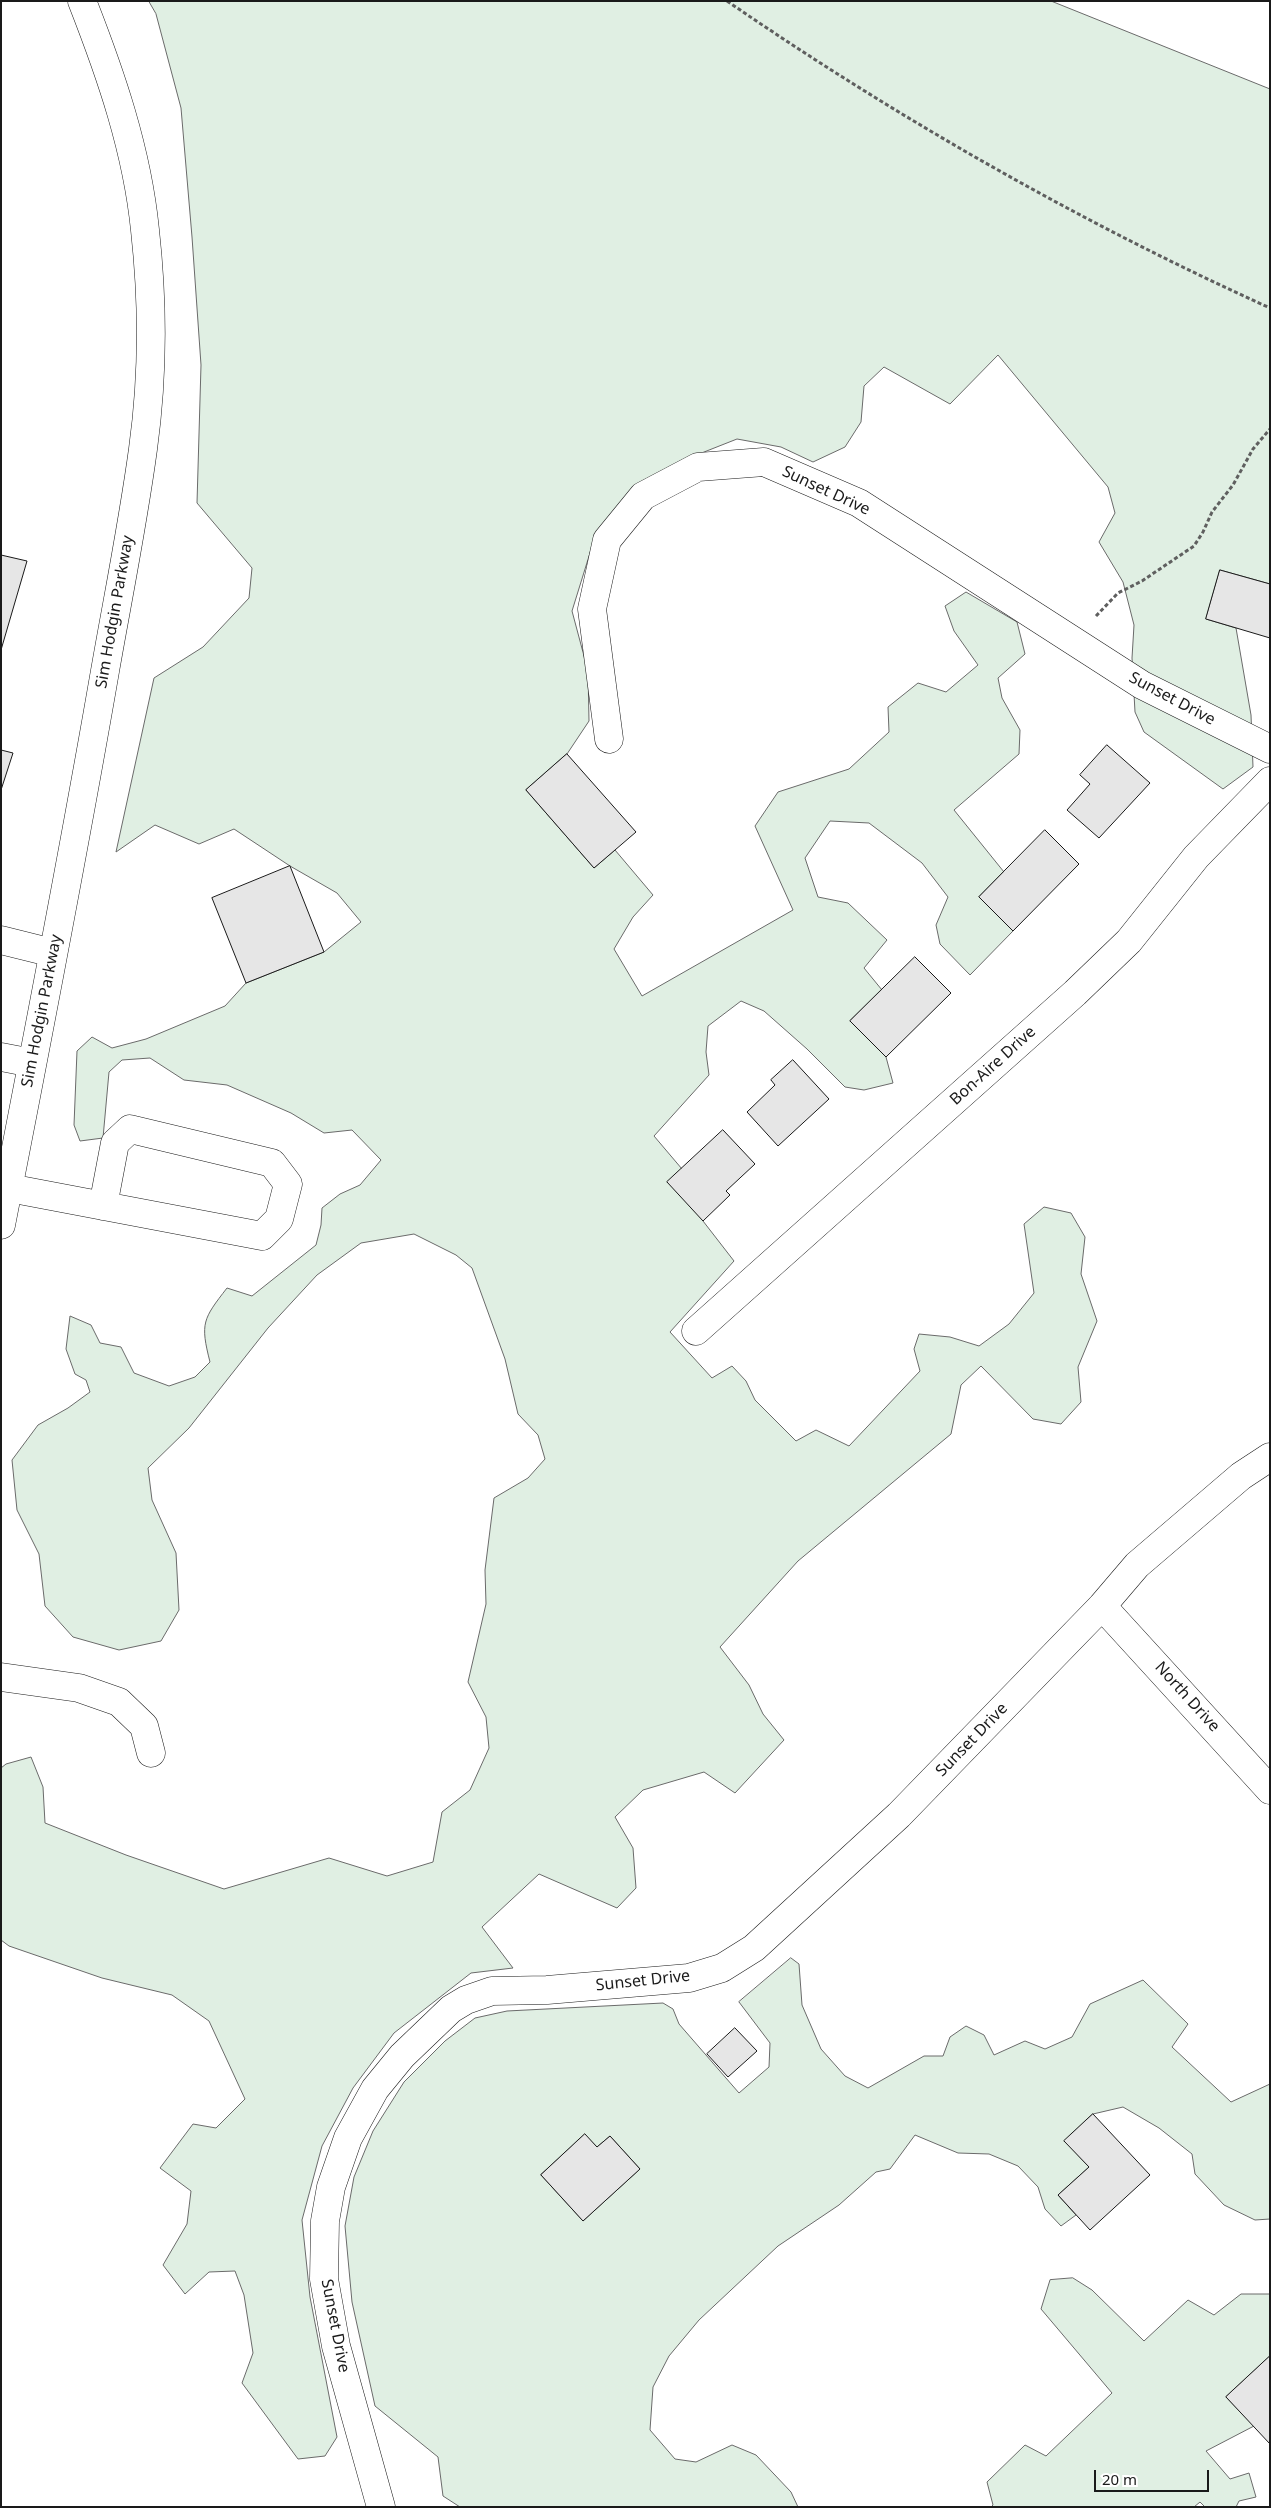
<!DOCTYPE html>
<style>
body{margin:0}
#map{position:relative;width:1271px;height:2508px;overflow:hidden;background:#fff;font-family:"Noto Sans",sans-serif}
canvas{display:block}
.frame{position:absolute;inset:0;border:2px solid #1a1a1a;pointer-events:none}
.scale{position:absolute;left:1094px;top:2470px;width:115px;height:22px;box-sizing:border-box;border:2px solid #1a1a1a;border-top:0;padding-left:6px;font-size:15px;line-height:18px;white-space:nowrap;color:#1a1a1a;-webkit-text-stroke:4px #fff;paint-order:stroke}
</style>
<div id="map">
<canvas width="1271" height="2508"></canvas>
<div class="frame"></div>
<div class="scale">20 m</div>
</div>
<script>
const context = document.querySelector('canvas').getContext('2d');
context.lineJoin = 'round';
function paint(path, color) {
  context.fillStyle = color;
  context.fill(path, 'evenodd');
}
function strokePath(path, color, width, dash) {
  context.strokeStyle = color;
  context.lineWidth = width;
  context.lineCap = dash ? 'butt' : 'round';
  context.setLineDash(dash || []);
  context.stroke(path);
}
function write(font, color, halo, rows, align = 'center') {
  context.font = font + ' "Noto Sans",sans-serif';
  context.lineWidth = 4;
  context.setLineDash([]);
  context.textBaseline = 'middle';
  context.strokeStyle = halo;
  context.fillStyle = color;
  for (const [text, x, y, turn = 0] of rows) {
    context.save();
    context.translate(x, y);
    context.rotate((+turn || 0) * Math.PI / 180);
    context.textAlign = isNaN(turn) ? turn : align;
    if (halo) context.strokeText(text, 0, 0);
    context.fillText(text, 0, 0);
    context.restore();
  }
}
const green = new Path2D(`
 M149,1h902l219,88v495l-50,-14 -14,49 30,9 15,87 2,52 -30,22 -79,-57 -9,-20 -3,-54 2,-33 -11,-43 -24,-40 16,-29 -7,-26 -110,-132 -48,49 -66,-37 -20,19 -3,36 -16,25 -32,15 -32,-15 -44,-8 -38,15 -105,86 -22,71 16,60 1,50 -22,33 -41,36 68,78 21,-18 38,45 -20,22 -19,32 28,47 151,-86 -38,-84 23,-34 71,-23 40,-37 -1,-25 30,-24 28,9 32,-27 -24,-34 -9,-25 21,-14 51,30 8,32 -27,24 4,20 18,32 -1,24 -65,56 50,62 -25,25 34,34 -43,44 -30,-31 -4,-19 12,-28 -26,-34 -53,-40 -39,-2 -25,37 13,39 30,6 39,37 -23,28 18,22 -32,31 36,36 7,26 -29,7 -19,-3 -38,-38 -43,-38 -23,-10 -33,25 -2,26 3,23 -55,61 28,33 21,52 31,40 -64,71 42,46 20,-12 14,15 9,19 41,41 20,-11 33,16 71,-75 -6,-22 5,-15 31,3 29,9 30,-22 25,-31 -10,-69 20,-17 27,6 14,24 -4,37 16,47 -19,46 3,35 -20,22 -28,-5 -52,-53 -20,19 -10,49 -153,127 -78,86 29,38 14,29 21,26 -49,53 -31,-21 -61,18 -28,27 18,31 3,40 -19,20 -78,-34 -57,53 31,41 -42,5 -77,60 -41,55 -31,58 -20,74 8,77 27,140 -12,19 -27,3 -56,-76 11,-30 -9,-58 -9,-24 -26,1 -24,22 -22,-29 24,-41 4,-33 -31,-23 33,-44 23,4 29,-29 -36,-78 -37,-26 -70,-17 -93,-32 -8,-6v-172l5,-4 25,-7 12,30 2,36 81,32 98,34 105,-31 58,18 46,-14 9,-50 28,-22 19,-42 -3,-31 -18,-35 18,-78 -1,-34 9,-72 34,-20 17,-19 -7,-24 -20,-21 -13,-55 -33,-91 -16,-13 -42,-21 -53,9 -44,32 -49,53 -79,100 -41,40 4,32 24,53 3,57 -18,31 -42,9 -46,-13 -28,-31 -6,-52 -22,-44 -5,-50 26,-35 30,-17 22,-16 -4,-12 -11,-6 -9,-25 4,-33 21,9 9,18 21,4 13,26 35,13 26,-9 15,-15c-10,-39 -7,-43 17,-74l25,8 64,-51 5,-20 1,-17 18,-14 20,-9 21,-25 -29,-30 -28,3 -33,-20 -64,-28 -43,-5 -34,-22 -28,2 -13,12 -6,66 -23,3 -6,-16 3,-74 15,-14 20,11 34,-9 79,-33 21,-23 78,-31 37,-30 -24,-29 -47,-27 -56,-37 -35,15 -44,-19 -39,27 38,-174 49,-31 46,-49 3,-30 -55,-65 4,-138 -9,-128 -11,-129 -25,-94z
 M791,1958l8,6 3,41 19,44 24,27 23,12 56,-32h19l7,-19 16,-11 18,9 10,20 31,-14 20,8 27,-12 18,-33 53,-24 45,44 -16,23 59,55 39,-18v135l-15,1 -31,-15 -29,-31 -3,-20 -33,-26 -36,-21 -30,7 -28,27 24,26 -31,28 18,20 -15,11 -16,-17 -7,-22 -20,-21 -29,-12 -31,-1 -43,-18 -25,34 -14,3 -37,33 -61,41 -79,74 -30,36 -16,31 -3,43 25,29 21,3 36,-17 24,10 35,37 7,15h-338l-17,-11 -5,-39 -63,-51 -23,-104 -7,-76 9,-49 19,-46 31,-49 41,-41 30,-23 32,-7 156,-8 10,6 6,15 60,69 30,-26 1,-24 -31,-41zM585,2135l12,12 13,-11 30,33 -57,52 -42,-46z
 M1073,2278l19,12 52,51 44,-41 26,15 27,-21h29v62l-44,41 28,29 -48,25 24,28 19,-6 7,24 -17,4 -3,6h-31l-5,-5 -6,5h-203l2,-2 -6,-23 38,-37 21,11 66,-63 -71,-84 9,-29z`);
paint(green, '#e0efe3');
strokePath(green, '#6a6a6a', 1);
const building = new Path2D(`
 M1,555l26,6 -26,89z
 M1220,570l50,14v54l-64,-19z
 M1107,745l43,38 -51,55 -32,-28 23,-26 -10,-9z
 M1,750l12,3 -12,37z
 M567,754l69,78 -42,36 -68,-78z
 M1045,830l34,34 -66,67 -34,-34z
 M290,866l34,86 -78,31 -34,-85z
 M915,957l36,36 -65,64 -36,-36z
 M793,1060l36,39 -51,47 -31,-34 28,-27 -4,-5z
 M723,1130l32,34 -29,27 4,4 -27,26 -36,-39z
 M735,2028l22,23 -29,26 -21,-23z
 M1093,2114l57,61 -60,55 -32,-35 31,-28 -25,-26z
 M585,2134l12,13 13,-11 30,33 -57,52 -42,-46z
 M1270,2356v88l-44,-47z`);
paint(building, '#e6e6e6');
strokePath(building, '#1a1a1a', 1);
const minor = new Path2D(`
 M609,739l-17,-130 15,-69 36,-44 55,-29 66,-5 95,41 283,182 128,64
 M1,940l52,13
 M1,1057l31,6
 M9,1188l253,48 17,-17 9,-35 -16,-21 -142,-34 -15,14 -12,63
 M1,1225c36,-184 72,-369 104,-554 13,-74 28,-148 38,-222 10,-72 10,-147 2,-219 -8,-80 -34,-155 -63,-229
 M696,1331l379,-338 54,-52 67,-84 74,-76
 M1102,1606l168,184
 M1,1677l78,11 40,14 25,24 7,27
 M381,2507l-45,-161 -12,-67 1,-58 6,-34 17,-49 27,-49 27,-33 49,-47 15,-9 26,-9 55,-1 142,-12 33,-10 32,-20 145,-133 203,-209 35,-41 104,-89 29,-19`);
strokePath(minor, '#1a1a1a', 29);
strokePath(new Path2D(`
 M727,1c172,118 353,221 543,307
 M1096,616l22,-23 24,-12 52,-35 9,-14 9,-20 21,-27 20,-36 17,-20`), '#5f5f5f', 3, [4, 2.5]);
strokePath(minor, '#fff', 28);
write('16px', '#1a1a1a', '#fff', [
 ["Sunset Drive",826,491,25],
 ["Sim Hodgin Parkway",115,612,-80],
 ["Sunset Drive",1172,699,28],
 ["Sim Hodgin Parkway",42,1011,-79],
 ["Bon-Aire Drive",993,1066,-42],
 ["North Drive",1187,1697,48],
 ["Sunset Drive",972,1740,-46],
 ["Sunset Drive",643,1981,-6],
 ["Sunset Drive",335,2326,79]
]);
</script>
